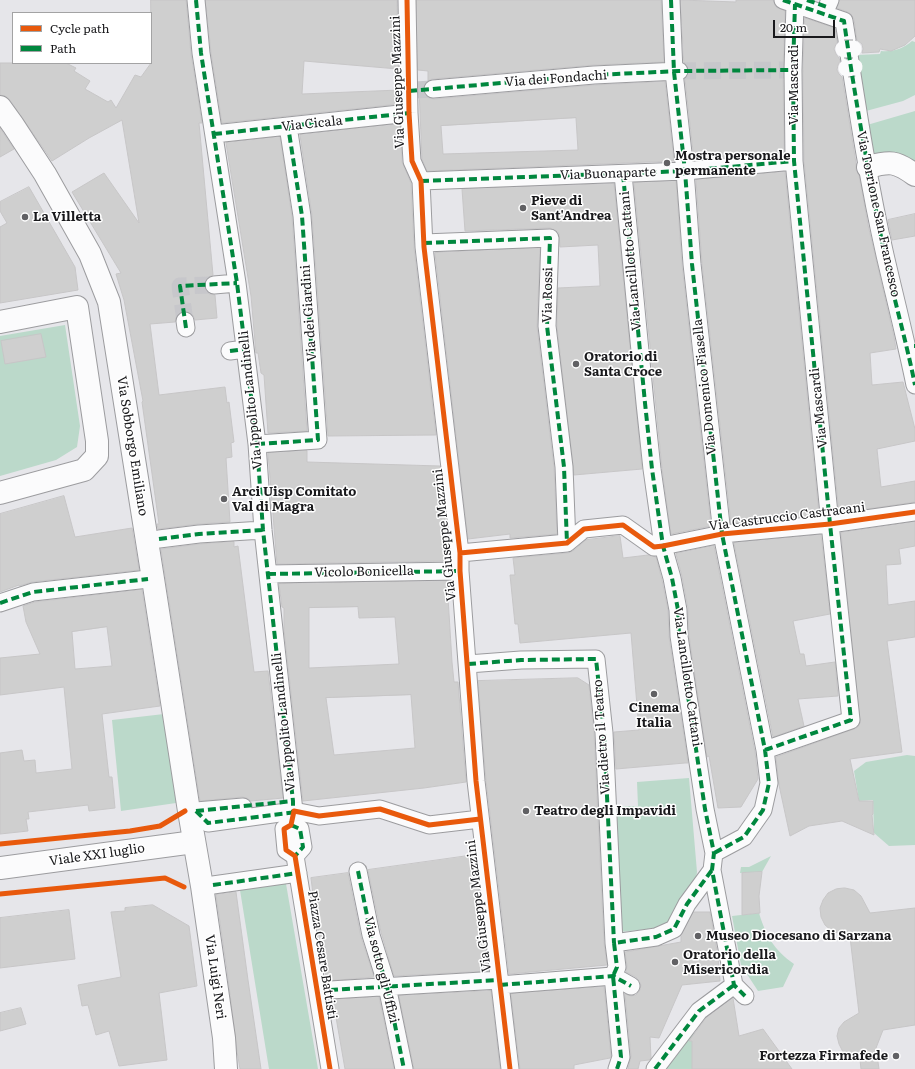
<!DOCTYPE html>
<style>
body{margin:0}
#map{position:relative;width:915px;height:1069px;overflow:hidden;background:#e6e6ea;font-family:Literata,serif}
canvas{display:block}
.legend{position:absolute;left:12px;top:12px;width:140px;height:52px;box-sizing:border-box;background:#fff;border:1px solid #a3a3a4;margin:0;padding:5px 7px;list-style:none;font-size:12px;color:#19191c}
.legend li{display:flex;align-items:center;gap:8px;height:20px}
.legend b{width:20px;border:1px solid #a3a3a4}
.scale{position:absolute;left:773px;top:20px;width:62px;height:18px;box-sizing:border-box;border:2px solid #19191c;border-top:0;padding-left:5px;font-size:12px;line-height:14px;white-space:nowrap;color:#19191c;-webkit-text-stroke:3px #fff;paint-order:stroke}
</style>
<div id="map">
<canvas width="915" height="1069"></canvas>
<ul class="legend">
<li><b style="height:5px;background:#e8590c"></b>Cycle path</li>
<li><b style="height:5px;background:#00873e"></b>Path</li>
</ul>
<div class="scale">20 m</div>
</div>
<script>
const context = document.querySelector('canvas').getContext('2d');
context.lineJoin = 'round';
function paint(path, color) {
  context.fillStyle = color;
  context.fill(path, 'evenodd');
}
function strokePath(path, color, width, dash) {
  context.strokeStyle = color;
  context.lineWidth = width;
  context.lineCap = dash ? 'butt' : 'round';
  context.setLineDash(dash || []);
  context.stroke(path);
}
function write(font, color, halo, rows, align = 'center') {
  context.font = font + ' Literata,serif';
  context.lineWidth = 3;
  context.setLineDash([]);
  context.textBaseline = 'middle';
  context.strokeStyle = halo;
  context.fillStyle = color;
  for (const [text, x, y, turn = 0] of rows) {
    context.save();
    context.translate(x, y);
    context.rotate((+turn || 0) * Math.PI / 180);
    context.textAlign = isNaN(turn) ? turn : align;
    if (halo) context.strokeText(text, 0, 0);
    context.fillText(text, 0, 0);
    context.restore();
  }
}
paint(new Path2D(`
 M912,41l3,1v53l-12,6 -37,10 -9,-56 23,-1 1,-3c12,1 22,-2 31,-10z
 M915,111v59l-42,-10 -6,-35z
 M65,325l15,101 -3,21 -21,13 -56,16v-140z
 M164,714l12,89 -55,8 -9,-91z
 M907,755l8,1v89l-26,1 -15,-13 -1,-33 -14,1 -5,-30 12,-9z
 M689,778l8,94 -2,13 -29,42 -46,5 -9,-126h27l-1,-24z
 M771,856l-9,16 -22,1 1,-6h8z
 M285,878l33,191h-49l-30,-185z
 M759,913c7,23 15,37 35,51l-11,23 -25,4 -17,-26 -9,-49z
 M694,1029l-2,19v21h-28z`), '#bbd9ca');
const building = new Path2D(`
 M151,0h35l5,54 11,69h-3l14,152 -4,2 -4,3 -1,6 2,4 3,4 6,1 2,23 -22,2 -2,-5 -5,-3 -4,-1 -5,2 -3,5 -1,4 -25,2 9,71 66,-8 2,16 2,-1 5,40 -3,1 1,14 -6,1 4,64 -32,2 -40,5 -1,-5h2l-17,-122 1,-1 -19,-101 -8,-26 5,-1 -49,-81 32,-19 35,50 -17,-103 -33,18 -37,23 -42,-61 -5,-4 -5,-1v-32h66l10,5 -2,3 16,10 -5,8 23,13 3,-2 5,8 19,-33 6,2 10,-14z
 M206,0h191l1,69 -94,-8 -2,33 97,-4v14l-177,19 -11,-71z
 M417,0h244l3,62 -70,3 -162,14 -4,2v-10l-10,-1z
 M681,0l55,2v-2h37l3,7 9,4 -2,59 1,82 -90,8 -9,-81 3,-4 1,-4 -1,-5 -4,-4z
 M840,0h75v36l-10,9 -14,6 -11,-2 -1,3 -17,1 1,-4 -1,-5 -5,-4 -3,-21 -3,-5 -3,-2 -11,-4z
 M805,18l30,10 2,14 -3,7 2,5 3,4 1,3 -2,4 -1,5 2,4 3,3 14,86v7l3,5 9,50 26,112 2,12 -26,4 2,32 31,-3 12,47v12l-38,8 4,38 34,-6v21l-76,11 -35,-353 -1,-90z
 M665,82l9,79 -247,10 -5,-12 -3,-70h4l2,6 4,3 5,1 161,-14zM576,118l2,32 -135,4 -2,-28z
 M400,124l2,38 9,21 3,65 22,187 -108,1 -16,-221 -12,-80z
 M0,128l14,21 -14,8z
 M280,137l12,80 15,214 -39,2 -4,-58 -3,-2 -3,-20h-2l-5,-57 -25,-153z
 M785,172l34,343 -88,8 -29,-260 -6,-83z
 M676,181l6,84 29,261 -40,8 -9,-66 -28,-285z
 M614,184l28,285 -68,6 -17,-149 1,-38 42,-2 -2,-41 -38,2 -1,-14 -4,-3 -5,-2 -85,3 -3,-42z
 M29,187l46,80 3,23 -78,13v-76l7,-4 -7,-12v-9z
 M915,214v22l-23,4 -4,-20z
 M540,248l-3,79 17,141 3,66 -47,4v-4l-42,5 -33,-286z
 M41,334l5,23 -41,7 -4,-23z
 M307,451v11l133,4 9,76h-5l2,19 -169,3 -9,-111z
 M64,496l11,41 57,-9 7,42 -107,12 -13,4v-1l-19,7v-78z
 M915,522v24l-16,3 2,15 -15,1 2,40 27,-4v36l-28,4 15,111 -52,7 9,42h14v13l-1,1 2,20 -32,-14 -33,5 -19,10 -11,-51 -3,-28 78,-28 4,-2 2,-4 -19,-190z
 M821,535l9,79 -37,7 7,33h4l2,12 29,-4 3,34 -40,3 6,27 -31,11 -39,-194z
 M620,536l3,22 25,-3 8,2 6,23 6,31 1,26 19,126h-3l-69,6 -2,-37 25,-2 -8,-97 -111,10 -2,-19h-3l-5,-49h5l-2,-17 55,-5 5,-2 13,-11z
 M234,542v5l4,-1 16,126 14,-1 15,127 -32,3 -4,-3 -5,-1 -42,4 -39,-252 39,-5z
 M714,546l41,206 3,27 -17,28 -23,1 -9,-52 -2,1 -18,-122 -1,-27 -6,-32 -6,-22z
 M447,581l5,81 2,20h4l8,100 -42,6 -121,13 -19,-172v-21l-2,-1 -3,-23zM358,607l1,11 36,-1 4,47 -90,4v-60zM411,695l4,53 -81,7 -8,-57z
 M142,590l18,116 -58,8 7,63h3l3,31 -26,3 -1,-6 -60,7 1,7h-3l2,12 -28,3v-81l22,-3 2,11 11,-1 1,13 36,-4 -8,-82 -64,8v-37l40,-4 -14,-32 -3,-16 12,-4zM107,627l5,39 -37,3 -3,-37z
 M578,678l11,7 5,49 10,209 3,22 -98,9 -23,-194 -8,-99z
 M475,855l13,116 -94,5 -13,-44 -13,-62z
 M762,872l-3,24 1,17 -18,2v-42z
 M348,873l13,64 13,40 -47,4 -11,-62 -5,-41z
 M845,888l9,2 7,6 9,17 45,-5v117l-32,5 -7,18 3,21h-18l-1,-9 -11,-4 -6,-4 -4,-8 -2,-8 2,-8 5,-6 15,-9 -9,-76 -18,-6 -7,-6 -4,-8 -1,-9 3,-8 5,-7 8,-4z
 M236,892l12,88 13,89h-21l-3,-18 -10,-81 -11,-75z
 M153,905l36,21 8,60 -38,7 8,67 -48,6 -10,-35 -13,4 -8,-30 -6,1 -4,-21 43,-8 -10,-65 14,-1v-3z
 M69,910l6,49 -75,9v-50z
 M694,912h16l8,44 2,25 -38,4 -23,53 -9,-1 1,21 -2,2 -9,1 -2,8h-10l3,-13 -6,-62 6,2 5,-1 4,-5 1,-5 -2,-4 -3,-4 -10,-5 1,-6 -2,-14 56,-10v-6z
 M604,987l7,69 -1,2 -36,7v4h-54l-9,-75z
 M491,991l9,78h-86l-15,-73z
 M379,997l15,72h-49l-12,-69z
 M733,998l6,38 24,-7 29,40h-100v-28h-3l17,-23z
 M21,1008l5,16 -26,7v-18z`);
paint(building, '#cfcfcf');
strokePath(building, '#c7c6c7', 1);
strokePath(new Path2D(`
 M679,71l108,-1
 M415,90l18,-1
 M185,321l-5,-35 34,-1`), '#c7c7cb', 17, [17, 8]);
const pedestrian = new Path2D(`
 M196,0l5,53 36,230 20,161 6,86 31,281 -3,14 -7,4 2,21 9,6 35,213
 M407,0l2,113 3,48 9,20 3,66 36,306v18l16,210 34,288
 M671,0l3,72 11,99 7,93 30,270 43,216 4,33 -6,27 -19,27 -30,16
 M783,0l61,21 3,19
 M824,14l6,-14
 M847,42c11,71 22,143 38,213 10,43 21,86 30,130
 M433,89l161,-14 85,-4
 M214,134l195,-21
 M623,174l22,229 7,66 11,77 9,32 6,32 1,26 26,173 9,44 -2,17 22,115 11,11
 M421,181l264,-10 109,-10
 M424,243l126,-5 -3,88 17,141 3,76
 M214,285l23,-2
 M185,321l1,7
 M230,351l15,-2
 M257,444l61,-4 -16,-224 -14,-90
 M159,539l40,-5 64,-4
 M460,553l107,-10 17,-14 39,-4 31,22 9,-1 59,-12 108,-10 85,-12
 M268,574l192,-3
 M0,603l33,-11 115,-13
 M468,664l53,-4 75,-1 8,74 10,210
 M765,750l86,-30 -21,-196 -36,-363 -1,-91 2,-66
 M196,811l12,12 86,-12 25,5 61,-7 49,16 51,-6
 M196,811l47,-4
 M291,825l9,4 3,18 -8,9
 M358,871l13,64 16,51 17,83
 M213,885l85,-12
 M500,985l113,-9 18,10
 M330,990l169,-10
 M617,1069l4,-12 -8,-81 4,-9 -3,-24 42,-6 18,-8 13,-25 25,-34
 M655,1069l44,-58 35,-26`);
const minor = new Path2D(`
 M868,167c22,-6 28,-6 47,8
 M0,322l77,-15 20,134v15l-13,14 -84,23
 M0,868l194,-26`);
const secondary = new Path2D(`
 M0,107l13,18 32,49 45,80 19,48 44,277 36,232 13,75 22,152 2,31`);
strokePath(pedestrian, '#9c9c9f', 19);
strokePath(minor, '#9c9c9f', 24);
strokePath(secondary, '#9c9c9f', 24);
strokePath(pedestrian, '#fbfbfc', 17);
strokePath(minor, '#fbfbfc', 22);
strokePath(secondary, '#fbfbfc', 22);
const pedestrianBridge = new Path2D(`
 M844,49h9
 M847,68l7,-1`);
strokePath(pedestrianBridge, '#9c9c9f', 19, []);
strokePath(pedestrianBridge, '#fbfbfc', 17);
strokePath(new Path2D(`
 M196,0l5,53 36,230 20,161 6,86 30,271v13
 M671,0l3,72 11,99 7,93 30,270 43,216 4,33 -6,27 -19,27 -30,16
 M783,0l61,21c11,78 25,154 40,231 9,44 22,88 31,133
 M807,0l20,7
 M409,91l185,-16 85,-4 114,-1
 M214,134l195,-21
 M623,174l22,229 7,66 11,77 9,32 6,32 1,26 26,173 9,44 -2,17 22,115 11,11
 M421,181l264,-10 109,-10
 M424,243l126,-5 -3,88 17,141 3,76
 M186,328l-6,-42 57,-3
 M914,346h1
 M230,351l15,-2
 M257,444l61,-4 -16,-224 -14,-90
 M159,539l40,-5 64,-4
 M268,574l192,-3
 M0,603l33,-11 115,-13
 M468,664l53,-4 75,-1 8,74 10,210
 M765,750l86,-30 -21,-196 -36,-363 -1,-91 2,-66
 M196,811l12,12 88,-11
 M196,811l97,-10
 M291,825l9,4 3,18 -8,9
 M358,871l13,64 16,51 17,83
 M213,885l85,-12
 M500,985l113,-9 18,10
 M330,990l169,-10
 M617,1069l4,-12 -8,-81 4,-9 -3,-24 42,-6 18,-8 13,-25 25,-34
 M655,1069l44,-58 35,-26`), '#00873e', 4, [8, 4]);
strokePath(new Path2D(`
 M407,0l2,113 3,48 9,20 3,66 36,306v18l16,210 34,288
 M460,553l107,-10 17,-14 39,-4 31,22 9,-1 59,-12 108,-10 85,-12
 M0,844l130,-13 30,-5 25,-15
 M0,894l165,-16 19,9
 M330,1069l-35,-213 -9,-6 -2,-21 7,-4 3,-14 25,5 61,-7 49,16 51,-6`), '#e8590c', 5);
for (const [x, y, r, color] of [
 [667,163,4,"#616164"],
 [523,208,4,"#616164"],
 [25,217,4,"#616164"],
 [576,364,4,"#616164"],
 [224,499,4,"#616164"],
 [654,694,4,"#616164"],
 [526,811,4,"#616164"],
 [698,936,4,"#616164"],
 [675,962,4,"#616164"],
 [896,1056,4,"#616164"]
]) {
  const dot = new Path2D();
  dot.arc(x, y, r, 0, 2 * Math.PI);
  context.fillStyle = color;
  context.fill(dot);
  strokePath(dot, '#fff', 1.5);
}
write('13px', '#19191c', '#fff', [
 ["Via dei Fondachi",556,79,-4],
 ["Via Giuseppe Mazzini",398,82,-92],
 ["Via Mascardi",794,85,-90],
 ["Via Cicala",312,124,-6],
 ["Via Buonaparte",608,174,-2],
 ["Via Torrione San Francesco",878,214,78],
 ["Via Lancillotto Cattani",631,261,-95],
 ["Via Rossi",548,295,-89],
 ["Via dei Giardini",309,313,-94],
 ["Via Domenico Fiasella",705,387,-96],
 ["Via Ippolito Landinelli",251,400,-96],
 ["Via Mascardi",819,408,-96],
 ["Via Sobborgo Emiliano",132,446,81],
 ["Via Castruccio Castracani",787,517,-7],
 ["Via Giuseppe Mazzini",445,535,-96],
 ["Vicolo Bonicella",364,572,-1],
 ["Via Lancillotto Cattani",687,677,82],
 ["Via Ippolito Landinelli",284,722,-96],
 ["Via dietro il Teatro",602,737,-94],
 ["Viale XXI luglio",97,855,-8],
 ["Via Giuseppe Mazzini",479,906,-97],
 ["Piazza Cesare Battisti",322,955,81],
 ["Via sotto gli Uffizi",381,970,76],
 ["Via Luigi Neri",215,977,82]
]);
write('bold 13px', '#19191c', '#fff', [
 ["Mostra personale",675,156],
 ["permanente",675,171],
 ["Pieve di",531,201],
 ["Sant'Andrea",531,216],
 ["La Villetta",33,217],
 ["Oratorio di",584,357],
 ["Santa Croce",584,372],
 ["Arci Uisp Comitato",232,492],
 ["Val di Magra",232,507],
 ["Cinema",654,708,"center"],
 ["Italia",654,723,"center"],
 ["Teatro degli Impavidi",534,811],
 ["Museo Diocesano di Sarzana",706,936],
 ["Oratorio della",683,955],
 ["Misericordia",683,970],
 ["Fortezza Firmafede",888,1056,"right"]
], 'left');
</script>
